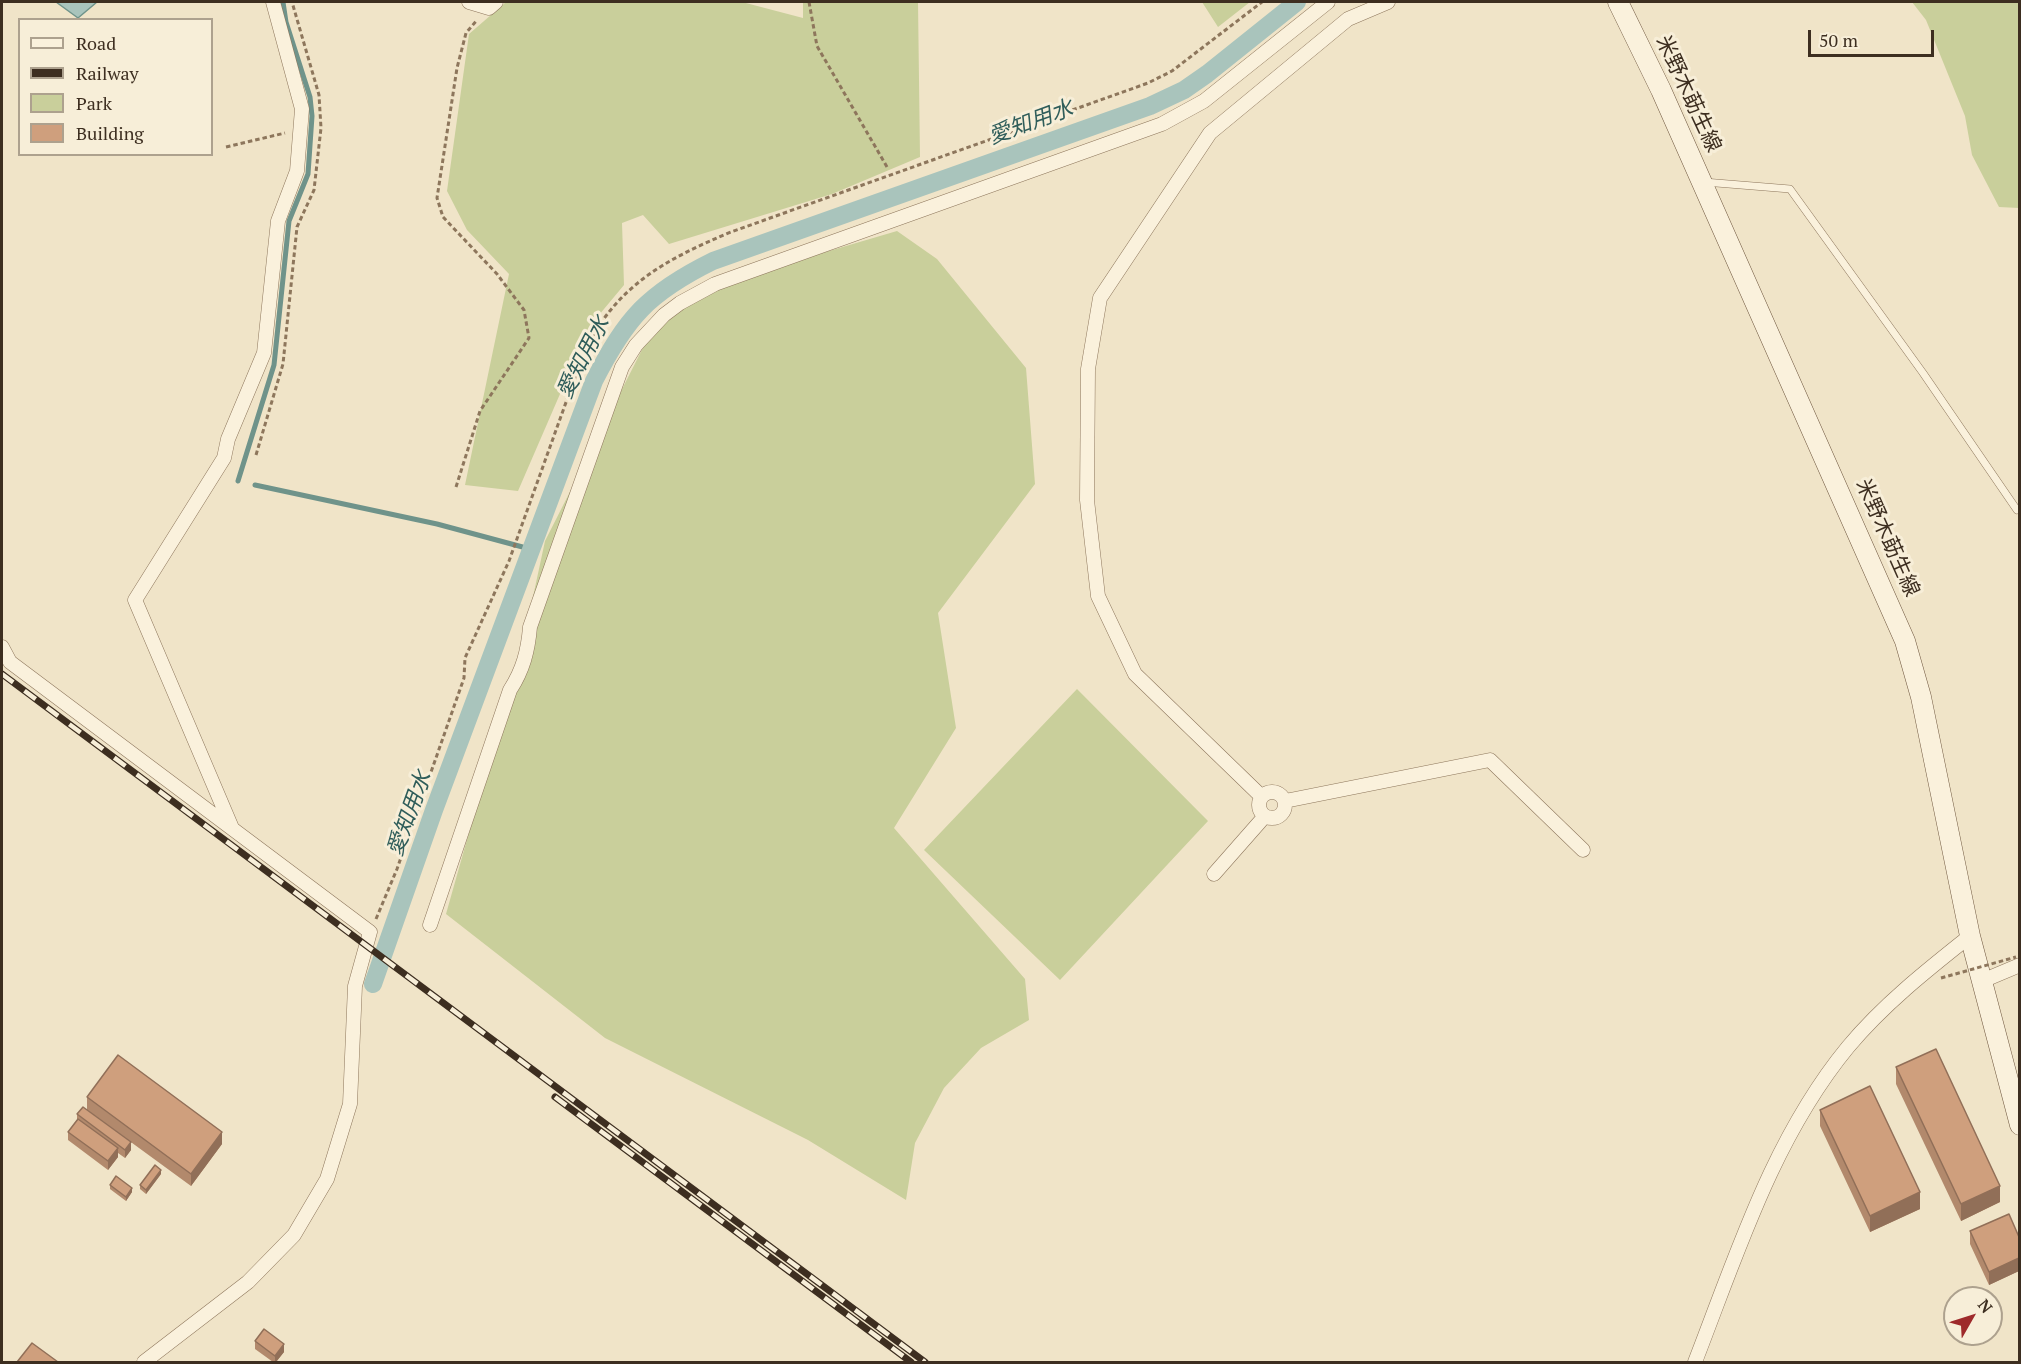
<!DOCTYPE html>
<meta charset="utf-8">
<style>
body{margin:0}
#map{position:relative;width:2021px;height:1364px;overflow:hidden;background:#f0e4c8;font-family:"PT Serif",serif}
canvas{display:block}
.frame{position:absolute;inset:0;border:3px solid #3d2e20;pointer-events:none}
.legend{position:absolute;left:18px;top:18px;width:195px;height:138px;box-sizing:border-box;background:#f7eed8;border:2px solid #ada18e;margin:0;padding:8px 10px;list-style:none;font-size:18px;color:#3d2e20}
.legend li{display:flex;align-items:center;gap:12px;height:30px}
.legend b{width:30px;border:2px solid #ada18e}
.north{position:absolute;left:1943px;top:1286px;width:60px;height:60px;box-sizing:border-box;background:#f7eed8;border:2px solid #ada18e;border-radius:50%;rotate:51deg;font-size:16px;font-weight:700;line-height:24px;text-align:center;color:#3d2e20}
.north::after{content:'';display:block;margin:auto;width:21px;height:27px;background:#9e2a2b;clip-path:polygon(50% 0,100% 100%,50% 72%,0 100%)}
.scale{position:absolute;left:1808px;top:30px;width:126px;height:27px;box-sizing:border-box;border:3px solid #3d2e20;border-top:0;padding-left:8px;font-size:18px;line-height:21px;white-space:nowrap;color:#3d2e20;-webkit-text-stroke:4px #f7eed8;paint-order:stroke}
</style>
<div id="map">
<canvas width="2021" height="1364"></canvas>
<div class="frame"></div>
<ul class="legend">
<li><b style="height:8px;background:#faf1dc"></b>Road</li>
<li><b style="height:8px;background:#3d2e20"></b>Railway</li>
<li><b style="height:16px;background:#c9cf9b"></b>Park</li>
<li><b style="height:16px;background:#cf9f7d"></b>Building</li>
</ul>
<div class="north">N</div>
<div class="scale">50 m</div>
</div>
<script>
const context = document.querySelector('canvas').getContext('2d');
context.lineJoin = 'round';
function paint(path, color) {
  context.fillStyle = color;
  context.fill(path, 'evenodd');
}
function strokePath(path, color, width, dash) {
  context.strokeStyle = color;
  context.lineWidth = width;
  context.lineCap = dash ? 'butt' : 'round';
  context.setLineDash(dash || []);
  context.stroke(path);
}
function write(font, color, halo, rows, align = 'center') {
  context.font = font + ' "PT Serif","Noto Sans JP",serif';
  context.lineWidth = 6;
  context.setLineDash([]);
  context.textBaseline = 'middle';
  context.strokeStyle = halo;
  context.fillStyle = color;
  for (const [text, x, y, turn = 0] of rows) {
    context.save();
    context.translate(x, y);
    context.rotate((+turn || 0) * Math.PI / 180);
    context.textAlign = isNaN(turn) ? turn : align;
    if (halo) context.strokeText(text, 0, 0);
    context.fillText(text, 0, 0);
    context.restore();
  }
}
paint(new Path2D(`
 M506,2h236l61,16v-16h115l2,155 -88,37 -163,50 -26,-29 -21,8 2,62 -35,42 -71,164 -53,-6 44,-211 -42,-44 -20,-39 22,-157z
 M1202,2h48l-32,25z
 M1912,2h107v206l-20,-1 -27,-52 -7,-39 -39,-96z
 M897,231l40,28 89,109 9,116 -97,129 18,115 -62,100 131,151 4,41 -48,28 -37,40 -29,55 -9,57 -98,-60 -203,-102 -159,-124 79,-280 20,-93 108,-213 67,-45z
 M1077,689l131,132 -148,159 -136,-130z`), '#c9cf9b');
const water = new Path2D(`
 M56,2h41l-19,16z`);
paint(water, '#a9c4bc');
strokePath(water, '#6f938a', 1.5);
strokePath(new Path2D(`
 M238,481l36,-116 15,-144 19,-47 4,-58 -2,-19 -24,-75 -3,-20
 M255,485l182,39 93,25`), '#6f938a', 5);
strokePath(new Path2D(`
 M373,984l61,-174 160,-429c32,-63 54,-88 119,-120l437,-155 34,-16 23,-16 90,-72`), '#a9c4bc', 18);
const service = new Path2D(`
 M1704,182l86,7 133,184 94,137`);
const minor = new Path2D(`
 M469,2l20,6 7,-6
 M2,647l8,15 360,270 -15,54 -5,118 -23,75 -33,56 -46,47 -104,80
 M1259 805a13 13 0 1 1 26 0a13 13 0 1 1-26 0Z
 M1261,796l-126,-122 -37,-78 -11,-96 1,-131 12,-71 110,-165 138,-114 40,-17
 M1285,801l205,-41 93,90
 M232,828l-97,-228 89,-142 4,-19 36,-86 14,-132 19,-50 5,-62 -29,-107
 M1214,874l51,-58
 M430,925l80,-235c13,-20 18,-39 20,-63l92,-260 14,-22 28,-30 16,-12 35,-19 447,-160 42,-23 124,-99
 M1982,981l38,-16
 M1695,1362c42,-108 78,-224 153,-315 35,-42 79,-77 122,-111`);
const secondary = new Path2D(`
 M1618,2l43,88 244,551 16,56 49,239 50,189`);
strokePath(service, '#8d765c', 8);
strokePath(minor, '#8d765c', 15);
strokePath(secondary, '#6f573f', 21);
strokePath(new Path2D(`
 M809,2l8,44 70,121
 M226,147l59,-14
 M256,455l27,-91 14,-137 17,-37 7,-62 -2,-33 -27,-93
 M456,487l24,-76 49,-73 -5,-28 -27,-36 -54,-57 -6,-19 20,-130 9,-35 11,-13
 M376,919l21,-50 67,-191 1,-20 44,-97 74,-206c31,-68 81,-95 148,-123l417,-149 24,-12 90,-69`), '#8d765c', 3, [4.5, 3]);
strokePath(service, '#faf1dc', 7);
strokePath(minor, '#faf1dc', 14);
strokePath(secondary, '#faf1dc', 20);
const rail = new Path2D(`
 M2,674l923,688
 M555,1097l356,265`);
strokePath(rail, '#3d2e20', 7);
strokePath(rail, '#f7eed8', 4.5, [14]);
strokePath(new Path2D(`
 M1941,978l75,-21`), '#8d765c', 3, [4.5, 3]);
paint(new Path2D(`
 M1896,1067l104,135 -39,19 -65,-137z
 M87,1097l135,47 -31,42 -104,-76z
 M1820,1110l100,99 -50,23 -50,-106z
 M77,1114l54,36 -6,8 -7,-5v4l-10,13 -40,-30v-8l9,-12z
 M161,1174l-15,20 -6,-5v-4z
 M110,1185l22,7 -6,9 -16,-12z
 M1970,1231l49,6v34l-30,14 -19,-41z
 M255,1341l29,11 -8,10h-3l-18,-13z`), '#b2896c');
paint(new Path2D(`
 M222,1132v12l-31,42v-12z
 M131,1142v8l-6,8v-8z
 M118,1148v9l-10,13v-9z
 M161,1170v4l-15,20v-4z
 M2000,1186v16l-39,19v-17z
 M132,1188v4l-6,9v-4z
 M1920,1192v17l-50,23v-16z
 M2019,1258v13l-30,14v-13z
 M284,1344v8l-8,10h-1v-6z`), '#916f58');
const building = new Path2D(`
 M1936,1049l64,137 -39,18 -65,-137z
 M118,1055l104,77 -31,42 -104,-77z
 M1870,1086l50,106 -50,24 -50,-106z
 M83,1107l48,35 -6,8 -48,-36z
 M78,1119l40,29 -10,13 -40,-29z
 M155,1165l6,5 -15,20 -6,-5z
 M116,1176l16,12 -6,9 -16,-12z
 M2009,1214l10,23v21l-30,14 -19,-41z
 M264,1329l20,15 -9,12 -20,-15z
 M32,1343l26,19h-41z`);
paint(building, '#cf9f7d');
strokePath(building, '#916f58', 1.5);
write('21px', '#3d2e20', '#f7eed8', [
 ["米野木莇生線",1688,94,65],
 ["米野木莇生線",1887,538,66]
]);
write('italic 22px', '#2f5d5a', '#f7eed8', [
 ["愛知用水",1031,123,-20],
 ["愛知用水",584,358,-63],
 ["愛知用水",410,814,-70]
]);
</script>
